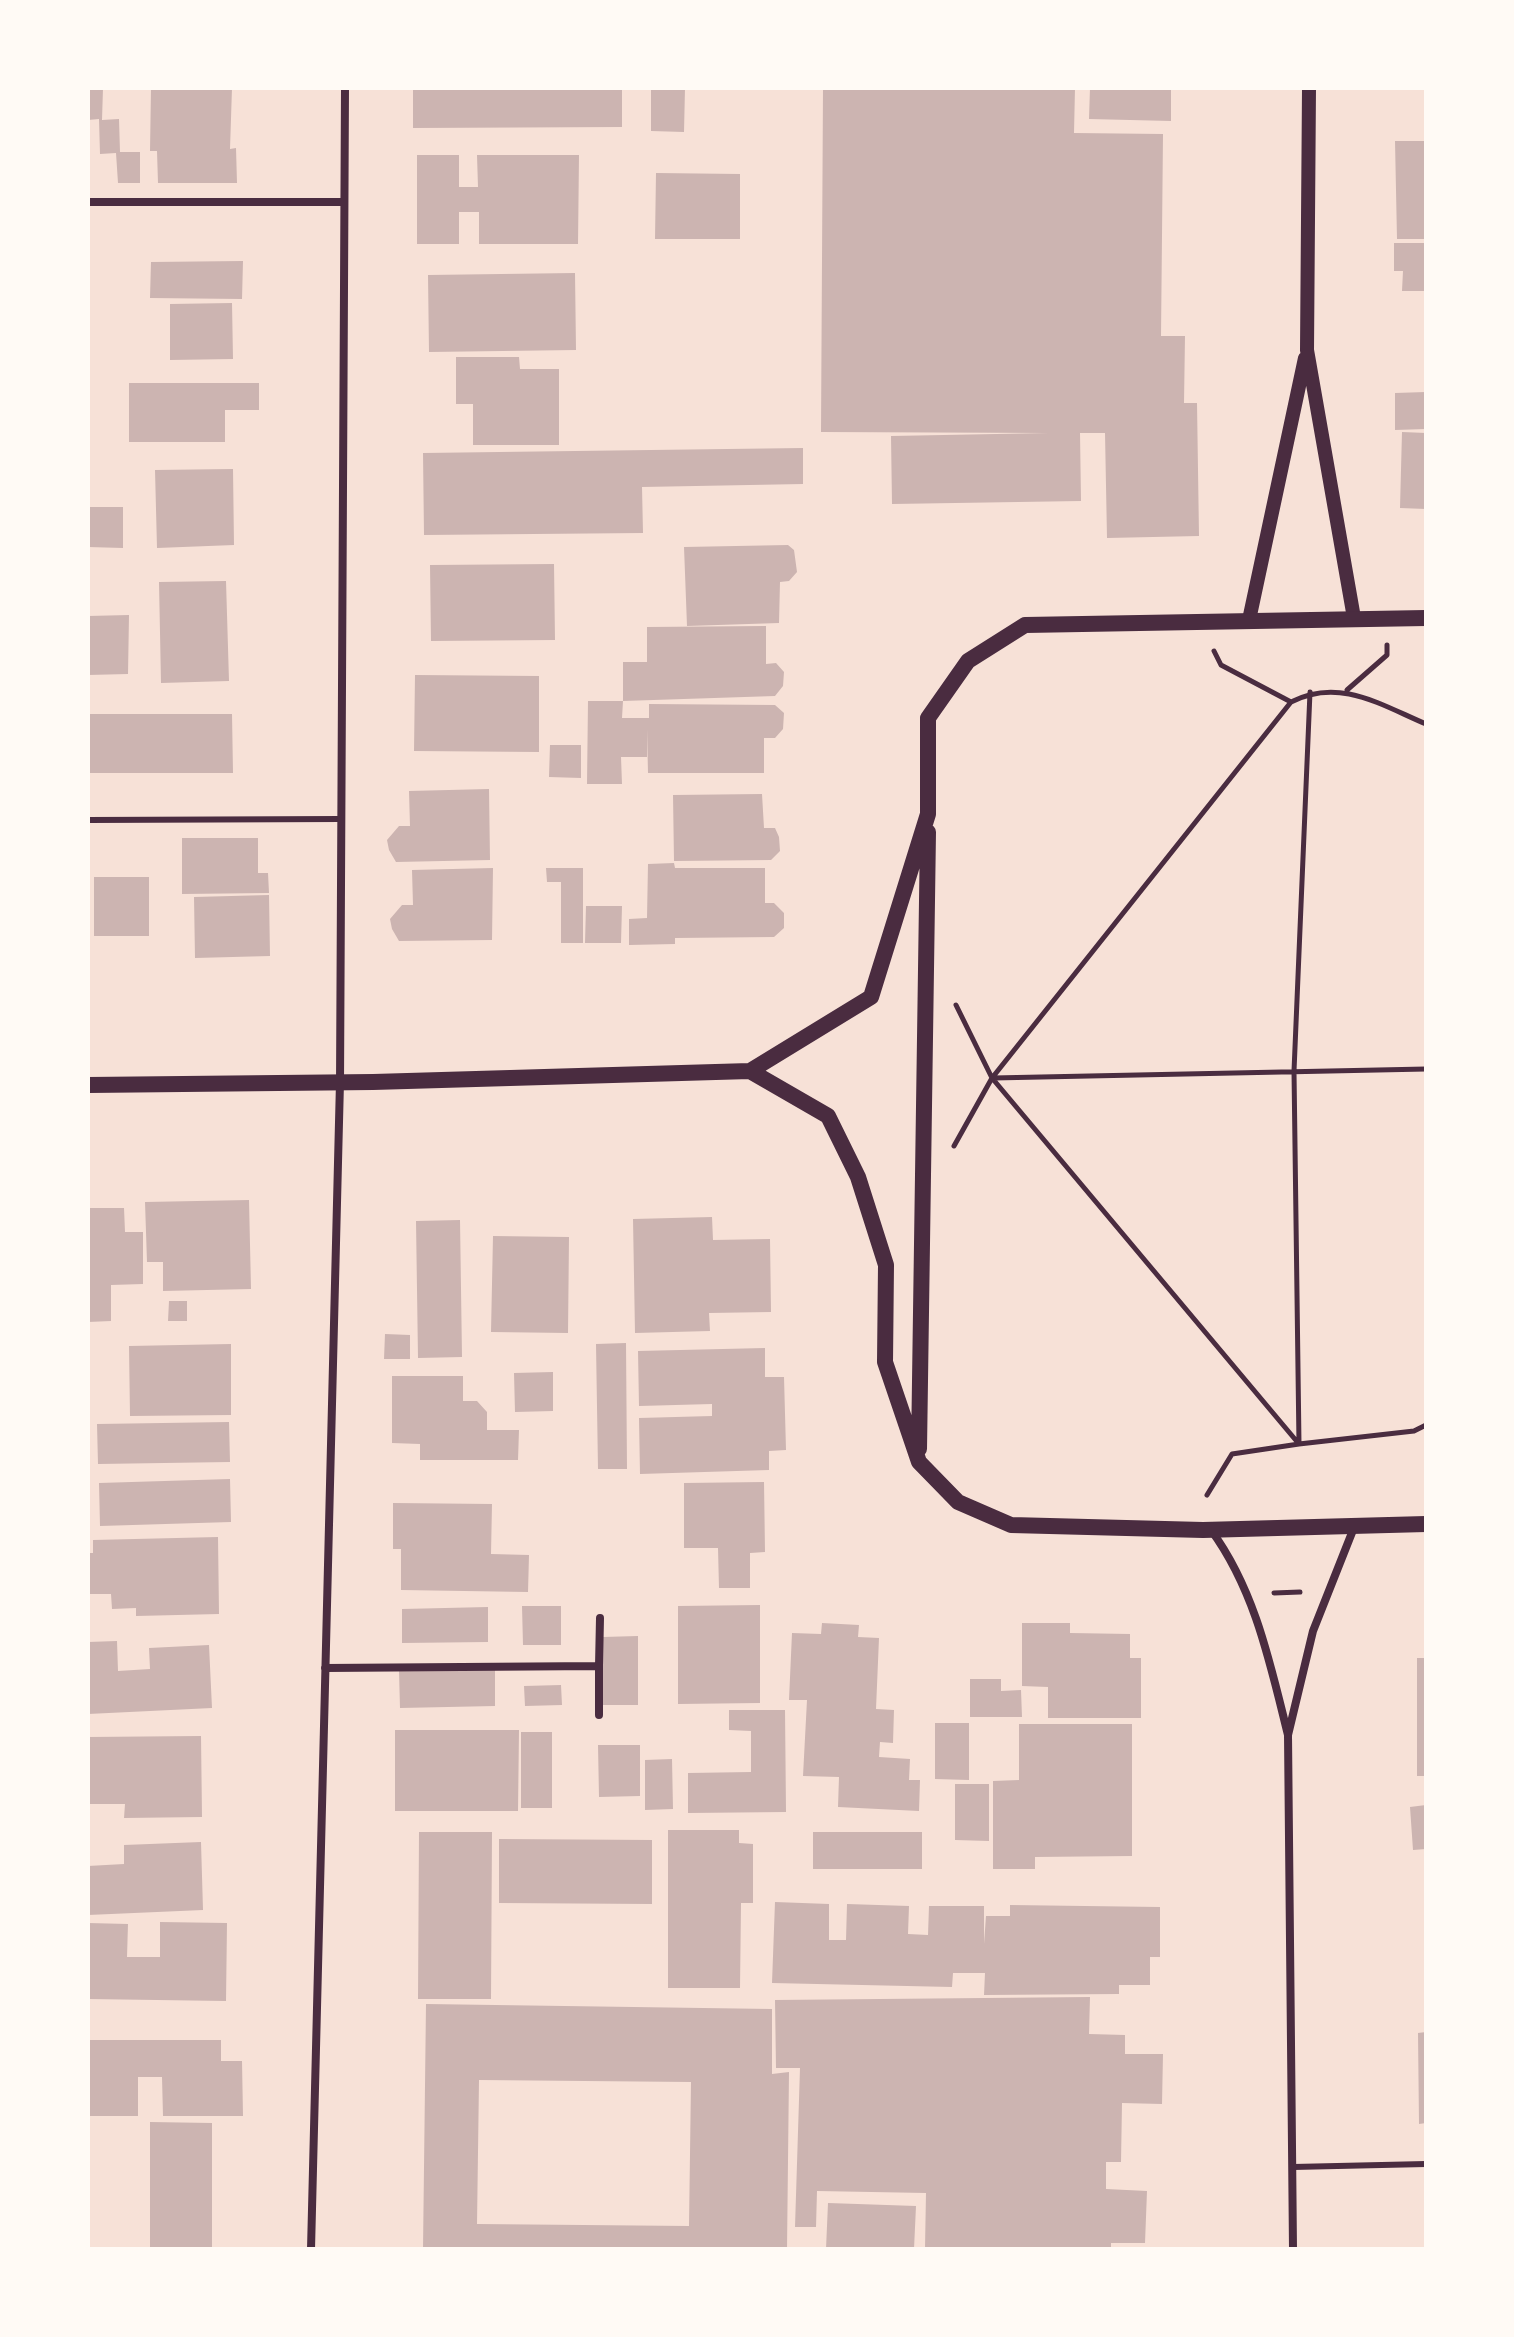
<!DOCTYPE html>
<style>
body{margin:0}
#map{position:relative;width:1514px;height:2337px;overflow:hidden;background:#f7e1d7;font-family:"IBM Plex Sans",sans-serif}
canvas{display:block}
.frame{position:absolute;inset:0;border:90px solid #fffaf5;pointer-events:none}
</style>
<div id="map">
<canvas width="1514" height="2337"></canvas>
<div class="frame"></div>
</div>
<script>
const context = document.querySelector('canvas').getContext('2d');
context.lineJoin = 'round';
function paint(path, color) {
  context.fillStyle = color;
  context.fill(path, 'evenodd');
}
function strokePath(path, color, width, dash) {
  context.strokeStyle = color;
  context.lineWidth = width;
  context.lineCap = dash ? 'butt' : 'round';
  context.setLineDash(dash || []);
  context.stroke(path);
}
paint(new Path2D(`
 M88,88h15l-1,32 17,-1 1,33h20v31h-22l-2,-30 -16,1 -1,-35 -11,1z
 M151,88h81l-2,61 6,-1 1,35h-79l-1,-32h-7z
 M413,88h209v39l-209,1z
 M651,88h34l-1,44 -33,-1z
 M823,88h252l-1,45 89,1 -2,202h24l-1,67h13l2,133 -92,2 -2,-105h-25l1,68 -189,3 -1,-68 158,-3 -228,-1z
 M1090,88h81v33l-82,-2z
 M1395,141h31v98h-29z
 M417,155h42v32h19l-1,-32h102l-1,89h-99v-32h-20v32h-42z
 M656,173l84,1v65h-85z
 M1394,243h32v48h-24l1,-20h-9z
 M243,261l-1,38 -92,-1 1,-36z
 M575,273l1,77 -147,2 -1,-77z
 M232,303l1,56 -63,1v-56z
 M456,357h63l1,12h39v76h-86v-41h-17z
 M129,383h130v27h-34v32h-96z
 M1426,392v37l-31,1v-37z
 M1402,432l24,1v76l-26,-1z
 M803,448v36l-161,3 1,46 -219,2 -1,-82z
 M233,469l1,76 -77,3 -2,-78z
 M88,507h35v41l-35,-1z
 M788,545l6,5 3,22 -8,9 -9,1 -1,41 -92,3 -3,-79z
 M554,564l1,76 -124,1 -1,-76z
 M226,581l3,100 -68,2 -2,-101z
 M129,615l-1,59 -40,1v-59z
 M766,626v38l10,-1 8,9 -1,14 -8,10 -152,5v-39h24v-35z
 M415,675l124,1v76l-125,-1z
 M588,701h35l-1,17h27v-14l126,1 9,8 -1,16 -8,9h-11v35h-116l-1,-44v28h-26l1,27h-35z
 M88,714h144l1,59h-145z
 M550,745h31v33l-32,-1z
 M489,789l1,71 -94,2 -7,-12 -2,-10 12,-14h11l-1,-35z
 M762,794l2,34h11l4,9 1,14 -9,9 -97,1 -1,-66z
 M182,838h76v35h10l1,20 -87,1z
 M674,863l1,5h90v35h9l10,10v15l-10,9 -99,1v6l-46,1v-26l18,-1 1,-54z
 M493,868l-1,72 -93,1 -7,-12 -2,-10 12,-14h11l-1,-35z
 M546,868h37v75h-22v-61h-14z
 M94,877h55v59h-55z
 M269,895l1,61 -75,2 -1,-61z
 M586,906h36l-1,37h-36z
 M249,1200l2,89 -88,2v-29h-16l-2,-60z
 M88,1208h36l1,24h18v52l-32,1v36l-23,1z
 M712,1217l1,23 57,-1 1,73 -62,1 1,18 -75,2 -2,-114z
 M460,1220l2,137 -44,1 -2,-137z
 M493,1236l76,1 -1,96 -77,-1z
 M169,1301h18v20h-19z
 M385,1334l25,1v24h-26z
 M626,1343l1,126h-29l-2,-125z
 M231,1344v71l-101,1 -1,-70z
 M765,1348v29h19l2,73 -17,1v19l-129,4 -1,-56 73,-2v-12l-73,2 -1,-55z
 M553,1372v39l-38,1 -1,-39z
 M392,1376h71v25h14l10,11v18h32l-1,30h-98v-16l-28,-1z
 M229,1422l1,40 -132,2 -1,-40z
 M230,1479l1,43 -131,4 -1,-43z
 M764,1482l1,70 -15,1v35h-31l-1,-40h-34v-65z
 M393,1503l99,1 -1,50 38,1 -1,37 -127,-2v-41h-8z
 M218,1537l1,77 -83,2v-8l-24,1 -1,-15h-23v-41h5v-13z
 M760,1605v98l-82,1v-98z
 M522,1606h39v39h-38z
 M488,1607v35l-86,1v-34z
 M822,1623l37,2 -1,12 21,1 -3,71 18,1 -1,33 -13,-1 -1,15 31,2 -1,21h11l-1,31 -81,-4 1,-30 -36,-1 4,-76h-18l3,-67 29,1z
 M1022,1623h48v10l60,1v24h11v60h-93v-31l-26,-1z
 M638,1636v69h-35v-68z
 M117,1641l1,30 32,-2 -1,-21 60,-3 3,63 -124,6v-72z
 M1417,1658h9v118h-9z
 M495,1669v37l-95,2 -1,-37z
 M970,1679h31v12l20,-1 1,27h-52z
 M561,1685l1,20 -37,1 -1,-20z
 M729,1710h56l1,102 -98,1v-40l63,-1v-41l-22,-1z
 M935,1723h34v57l-34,-1z
 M1019,1724h113v132l-97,1v12h-42v-88l26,-1z
 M395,1730h124l-1,81h-123z
 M521,1732h31v76h-31z
 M201,1736l1,81 -78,1 1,-14h-37v-67z
 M598,1745h42v51l-41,1z
 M672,1759l1,50 -28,1v-50z
 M955,1784h34v57l-34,-1z
 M1426,1805v44l-13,1 -3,-43z
 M668,1830h71v13l14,1v59h-12l-1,85h-72z
 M419,1832h73l-1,167h-73z
 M813,1832h109v37h-109z
 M499,1839l153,1v64l-153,-1z
 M201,1842l2,68 -115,5v-49l36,-2v-19z
 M775,1902l54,2v36h17l1,-36 62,2 -1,28 20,1 1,-29h55v38l2,-28h24v-11l150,2v50h-10v28h-31v9l-135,1 1,-22h-32l-1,14 -180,-4z
 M160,1922l67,1 -1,78 -138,-2v-76l40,1 -1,33h33z
 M1090,1997l-1,37 36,1v19h38l-1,50 -40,-1 -1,59h-15v27l41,2 -2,52h-34v6l-186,-1 1,-55 -109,-2 -1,36h-21l5,-159h-24l-1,-68z
 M426,2004l346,5v65l17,-2 -2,177h-364zM479,2080l212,2 -2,144 -212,-2z
 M1426,2032v91l-7,1 -1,-91z
 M88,2040h133v21h21l1,55h-80l-1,-39h-24v39h-50z
 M150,2122l62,1v126h-62z
 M828,2203l88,3 -2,43h-88z`), '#ccb4b1');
strokePath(new Path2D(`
 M1214,651l7,14 70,37
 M1347,690l40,-35v-10
 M956,1005l36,73 307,366 115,-13 12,-6
 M993,1078l433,-9
 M954,1146l38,-68 299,-376c48,-25 90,3 135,22
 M1207,1495l25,-41 67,-10 -5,-373 16,-379
 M1274,1593l26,-1`), '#4a2c40', 5);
strokePath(new Path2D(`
 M88,820l253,-1
 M1293,2167l133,-3`), '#4a2c40', 6);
strokePath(new Path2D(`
 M88,202h256
 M1211,1530c44,60 59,133 77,205l25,-104 42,-106
 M599,1666l1,-48
 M325,1668l274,-2v49
 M1288,1735l5,514
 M311,2249l29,-1167 5,-994`), '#4a2c40', 8);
strokePath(new Path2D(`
 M1309,88l-2,262 47,268
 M1249,620l56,-262`), '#4a2c40', 14);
strokePath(new Path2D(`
 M750,1071l78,45 30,61 28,88 -1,97 34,100 39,40 53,23 192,5 223,-6
 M88,1085l285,-3 377,-11 121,-74 57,-183v-96l40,-57 57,-36 401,-7
 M919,1449l9,-617`), '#4a2c40', 16);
</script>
